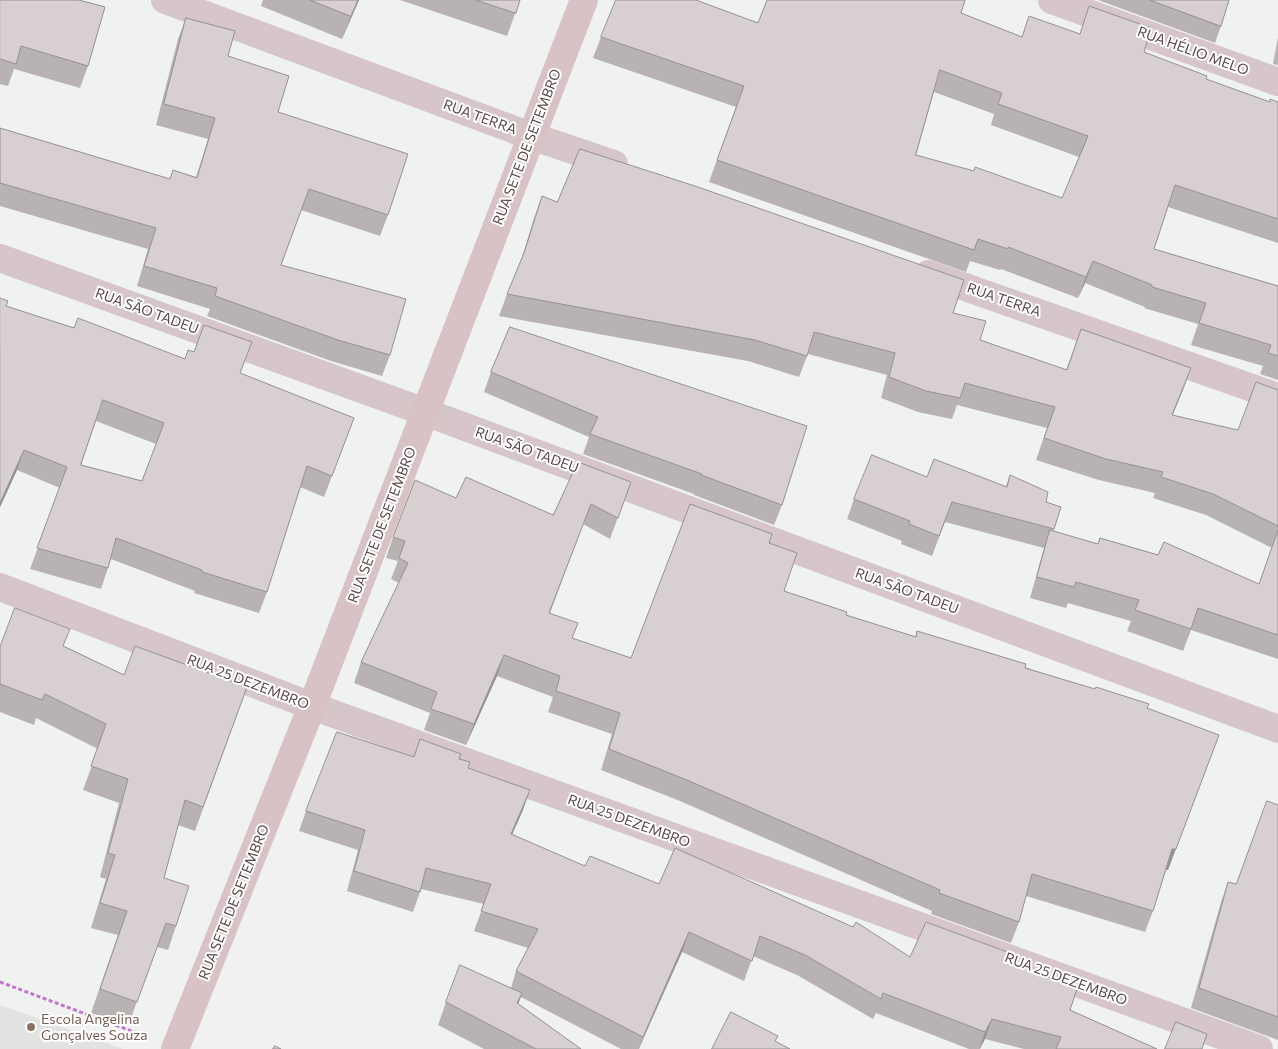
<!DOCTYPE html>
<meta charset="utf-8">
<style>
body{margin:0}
canvas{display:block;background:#eff2f0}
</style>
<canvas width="1278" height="1049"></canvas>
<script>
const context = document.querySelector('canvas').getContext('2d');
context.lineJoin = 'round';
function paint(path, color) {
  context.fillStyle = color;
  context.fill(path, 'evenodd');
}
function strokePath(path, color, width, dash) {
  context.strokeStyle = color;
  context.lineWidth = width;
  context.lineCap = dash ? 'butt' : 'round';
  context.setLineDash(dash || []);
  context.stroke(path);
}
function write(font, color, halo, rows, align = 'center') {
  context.font = font + ' Commissioner,sans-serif';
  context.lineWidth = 4;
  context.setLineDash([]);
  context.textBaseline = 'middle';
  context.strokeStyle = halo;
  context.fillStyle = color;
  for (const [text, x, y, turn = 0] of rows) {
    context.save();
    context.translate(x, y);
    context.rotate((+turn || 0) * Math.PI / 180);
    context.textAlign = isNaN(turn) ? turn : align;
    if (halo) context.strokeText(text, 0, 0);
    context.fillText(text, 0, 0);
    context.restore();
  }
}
paint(new Path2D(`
 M0,1005l123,44h-123z`), '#e1e3e0');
strokePath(new Path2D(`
 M0,982l142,53`), '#c077cb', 3, [4, 2.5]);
strokePath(new Path2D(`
 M165,0l366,136 83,28
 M1052,0l226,82
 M0,258l425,154 853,317
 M928,274l350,123
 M0,587l312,119 947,343`), '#d6c6c9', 28);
strokePath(new Path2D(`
 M175,1049l137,-343 272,-706`), '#d8c2c5', 28);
paint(new Path2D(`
 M0,0l88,66 -8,22 -66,-19 -6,17 -8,-2z
 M263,0h96l-17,39 -81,-33z
 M400,0h120l-13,36z
 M1098,0h131l-8,26 -6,17z
 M1089,6l55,46 62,27 63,23h9v141l-110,-36 -14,42 124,37v94l-18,-6 3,-8 -72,-21 7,-21 -54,-16 1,-1 -60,-24 -7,15 -77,-29 -1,1 -30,-9 -4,11 -257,-90 27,-75 -143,-49 8,-21 157,-14 203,-10 61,24 58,-3zM934,92l60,22 -3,11 88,32 -17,41 -88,-27 -58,-16z
 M186,18l42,38 50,56 110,103 -8,21 -79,-26 -20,55 109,90 -8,21 -51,-15 -124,-45 3,-7 -73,-23 11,-37 -148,-43v-78l170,51 3,-9 23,7 12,-38 -52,-14 22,-86z
 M1278,37v28l-5,-1z
 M542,196l15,6 396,111 27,27 86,30 15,-41 110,39 -19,47 66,15 40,-40v269l-87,-29 -8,21 -56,-20 4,-10 -63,-18 -2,5 -36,-10 14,-50 -99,-26 -13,34 -31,-12 1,-3 -55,-22 7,-20 73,-22 79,9 4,-11 36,27 15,5 -8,24 45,13 2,-6 159,46 13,-36 -66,-33 -53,-17 2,-5 -56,-13 -63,-20 11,-32 -90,-23 -5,14 -34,-7 -37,-14 6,-23 -79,-21 -9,23 -51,-16 -249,-45 8,-22 13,-30 14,-46z
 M0,298l6,8 68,22 166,46 114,44 -30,79 -24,-10 -33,105 -8,21 -65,-20 1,-2 -84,-32 -10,30 -71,-20 30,-81 -43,-18 -17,37zM96,421l60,23 -14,37 -61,-16z
 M510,327l272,178 -8,20 -80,-30v-1l-111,-40 6,-17 -105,-45 7,-20z
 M631,482l-21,57 -27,-15 -33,89 22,26 59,19 138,-115 15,48 62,24 69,22 2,-6 230,77 21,162h-2l-13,41 -8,21 -119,-36 -7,26 -8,21 -80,-29 1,-3 -252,-110 -79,-31 11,-36 -64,-22 5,-15 -56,-21 -31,69 -42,-15 6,-17 -76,-30 7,-21 38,-79 -8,-4 7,-18 -12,-3 7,-21 63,-39 97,17z
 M64,646l60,29 123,12 -52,144 -17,-6 -14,53 12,48 -8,24 -11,-3 -29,79 -37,-13 27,-78 -27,-7 15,-49 -6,-2 19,-74 -36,-13 15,-41 -62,-31 -2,7 -34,-13v-65z
 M459,759l9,9 55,42 -11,25 73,31 74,18 251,73 98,4 62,49 87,39h-133l-39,-10 -5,10h-11l-93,-36 -3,6 -76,-44 -44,-19 -9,25 -62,-29 -43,97h-18l-100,-52 -3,7 63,45h-97l-46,-24 8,-23 65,-14 5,-17 12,-23 -54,-17 10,-27 -63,-15 -8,23 -66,-21 11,-41 -59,-19 7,-20z
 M1278,805v235l-87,-32 30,-106 7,-20 8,2z`), '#b9b2b3');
paint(new Path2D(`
 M358,0h1l-17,39 9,-23z
 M1093,261l-8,22 -7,15 8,-21z
 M1191,368l-8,22 -19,46 8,-21z
 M24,450l-7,20 -17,37v-4z
 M504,655l-7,21 -31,69 8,-21z
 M1219,735l-51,135h-3l7,-21z
 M530,790l-7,20 -20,44 8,-20z
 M689,932l-7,20 -44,97 5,-12z
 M522,993l-8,23 3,-13z
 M992,1019l-7,20 -6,10 6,-17z`), '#969192');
const building = new Path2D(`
 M0,0h79l26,7 -17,59 -67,-20 -5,18 -16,-5z
 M310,0h48l-7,16z
 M476,0h44l-4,13z
 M616,0h80l62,23 9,-23h198l-4,13 61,24 7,-21 51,18 9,-28 62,22 -7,24 63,24 -1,3 64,23v-3l8,3v117l-103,-34 -21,64 124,37v70l-10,-3 3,-8 -72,-22 7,-20 -54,-16v-2l-59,-24 -7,16 -78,-30v2l-30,-10 -4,11 -257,-90 27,-74 -143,-49zM940,70l62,23 -4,11 90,32 -26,62 -87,-31 -1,4 -58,-16z
 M1150,0h79l-8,26z
 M186,18l49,13 -7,25 61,20 -11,36 130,42 -20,61 -79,-26 -28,76 125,34 -16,56 -52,-15 -123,-44 2,-8 -73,-22 12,-38 -156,-45v-55l170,51 3,-9 24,8 18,-60 -51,-14z
 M580,149l115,37 269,94 -11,33 33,8 -6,19 87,30 14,-41 110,39 -19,47 66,15 18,-48 22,8v136l-65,-32 -52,-17 2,-5 -57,-13 -62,-21 11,-31 -90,-24 -5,15 -34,-7 -37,-14 6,-24 -81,-21 -7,24 -52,-16 -248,-46 17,-41 18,-57 15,6z
 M0,298l8,3 -2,5 68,22 4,-10 107,41 3,-9 6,2 10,-27 48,17 -12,31 114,45 -22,58 -25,-10 -40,126 -65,-20v-2l-86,-32 -8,30 -71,-20 30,-81 -43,-17 -24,53zM103,400l61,23 -22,58 -61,-16z
 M510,327l297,99 -25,79 -81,-30 1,-1 -112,-40 8,-17 -107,-45z
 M872,455l55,22 7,-18 73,28 3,-12 38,17 -2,10 15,5 -7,22 -102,-27 -13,34 -30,-12 1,-3 -56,-22z
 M578,462l53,20 -13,36 -27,-14 -42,109 29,10 -6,15 59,20 59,-154 82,30 -3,9 28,10 -13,38 63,21 -1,3 70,22 1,-6 109,33 -1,4 70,21 1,-2 53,17 -2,4 72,27 -43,114h-4l-19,62 -121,-37 -13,48 -80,-29 1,-3 -253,-110 -78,-31 11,-36 -64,-22 4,-15 -56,-21 -30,69 -43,-15 6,-17 -76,-30 47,-99 -9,-5 6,-17 -12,-4 22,-57 41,18 10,-21 87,38z
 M1050,530l48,14 2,-6 58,17 6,-13 95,42 19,-54v105l-80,-27 -7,21 -56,-19 4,-10 -63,-18 -2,5 -37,-10z
 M15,608l55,21 -7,17 61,29 11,-29 112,41 -44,120 -18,-7 -21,78 25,8 -13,40 -10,-3 -29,79 -37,-13 27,-78 -27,-8 15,-48 -7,-2 20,-74 -37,-13 15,-42 -61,-30 -3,6 -42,-16v-37z
 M337,732l77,25 6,-18 41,15 -2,5 11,3 -2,6 62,22 -19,44 74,32 5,-10 69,28 16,-36 178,79 3,-5 54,35 16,-35 84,31 -2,8 69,28 -7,21 87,39h-101l5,-12 -69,-18 -7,13 -102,-39 -2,6 -76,-44 -45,-19 -8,25 -63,-29 -46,105 -127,-66 22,-42 -57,-18 10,-27 -65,-16 -6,24 -66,-21 11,-41 -59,-19z
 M1267,801l11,4v212l-79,-29 29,-106 8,2z
 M460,965l62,28 -5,10 64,46h-45l-90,-47z
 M731,1012l47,24 -3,5 15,8h-78z
 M1176,1022l31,12 -5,15h-37z
 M275,1046l6,3h-8z`);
paint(building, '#d7cfd0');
strokePath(building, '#969192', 1);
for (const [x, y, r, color] of [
 [31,1027,5,"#8d6e63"]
]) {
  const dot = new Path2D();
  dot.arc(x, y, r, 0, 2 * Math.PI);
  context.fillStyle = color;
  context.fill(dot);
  strokePath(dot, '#fff', 2);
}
write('14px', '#5c484b', '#fff', [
 ["RUA HÉLIO MELO",1193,51,20],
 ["RUA TERRA",480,117,20],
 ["RUA SETE DE SETEMBRO",527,147,-69],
 ["RUA TERRA",1004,300,19],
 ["RUA SÃO TADEU",147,311,20],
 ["RUA SÃO TADEU",527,450,20],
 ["RUA SETE DE SETEMBRO",382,525,-69],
 ["RUA SÃO TADEU",907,591,20],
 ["RUA 25 DEZEMBRO",248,682,21],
 ["RUA 25 DEZEMBRO",629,821,20],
 ["RUA SETE DE SETEMBRO",234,902,-68],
 ["RUA 25 DEZEMBRO",1066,979,20]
]);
write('14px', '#785e54', '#fff', [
 ["Escola Angelina",41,1019],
 ["Gonçalves Souza",41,1035]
], 'left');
</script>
